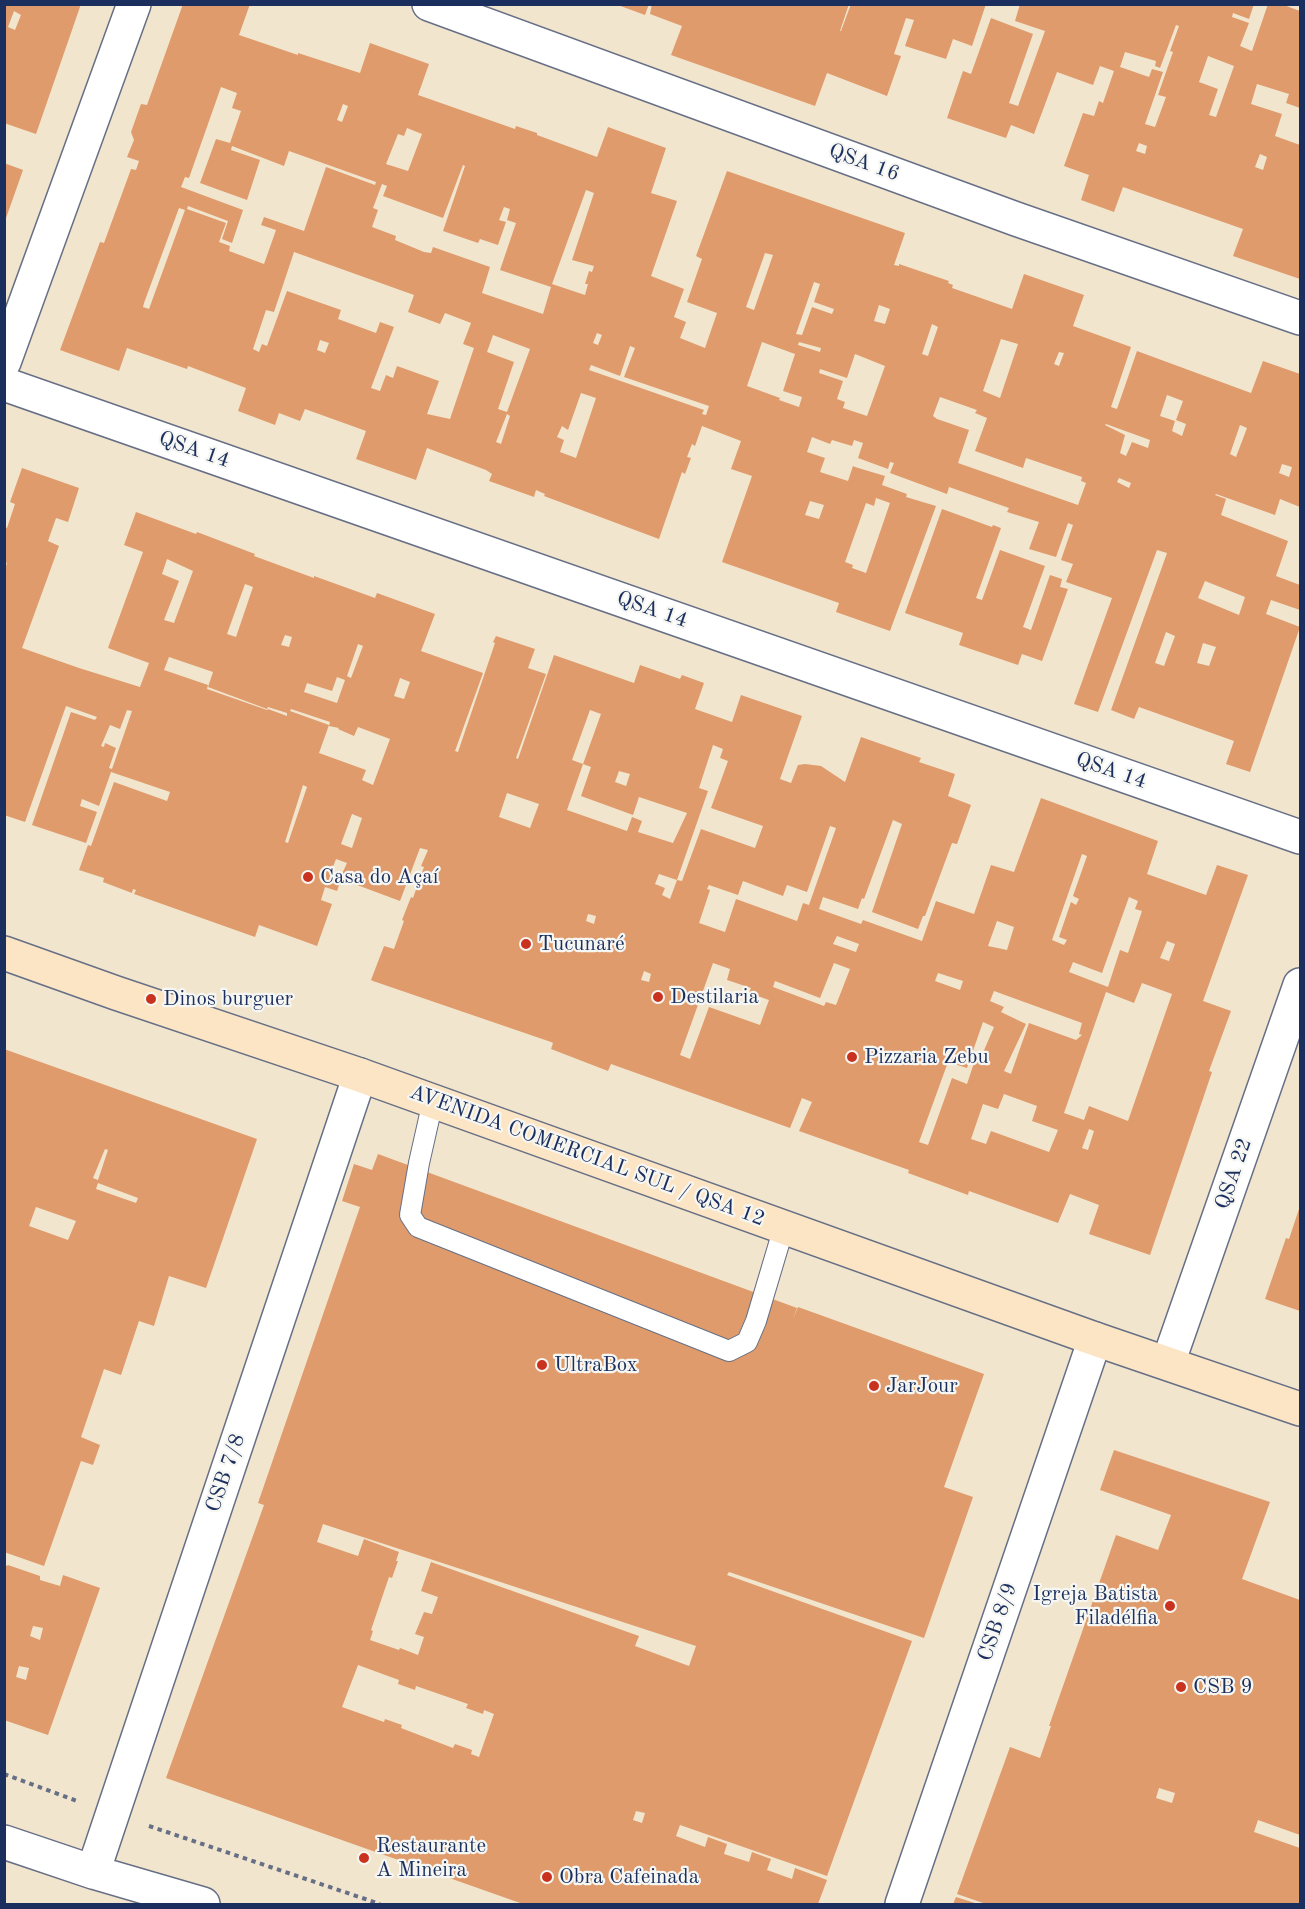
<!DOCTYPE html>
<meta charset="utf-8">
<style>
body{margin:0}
#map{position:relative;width:1305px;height:1909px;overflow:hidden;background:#f2e5ce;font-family:"Old Standard TT",serif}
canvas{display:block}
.frame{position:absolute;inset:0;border:6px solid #1b2f5e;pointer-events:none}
</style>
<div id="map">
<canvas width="1305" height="1909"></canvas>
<div class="frame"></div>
</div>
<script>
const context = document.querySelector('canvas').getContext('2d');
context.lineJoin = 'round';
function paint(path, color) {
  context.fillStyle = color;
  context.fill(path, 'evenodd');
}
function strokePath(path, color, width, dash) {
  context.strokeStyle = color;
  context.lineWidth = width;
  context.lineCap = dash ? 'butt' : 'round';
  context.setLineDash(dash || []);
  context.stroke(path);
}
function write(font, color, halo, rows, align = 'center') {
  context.font = font + ' "Old Standard TT",serif';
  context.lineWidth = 4.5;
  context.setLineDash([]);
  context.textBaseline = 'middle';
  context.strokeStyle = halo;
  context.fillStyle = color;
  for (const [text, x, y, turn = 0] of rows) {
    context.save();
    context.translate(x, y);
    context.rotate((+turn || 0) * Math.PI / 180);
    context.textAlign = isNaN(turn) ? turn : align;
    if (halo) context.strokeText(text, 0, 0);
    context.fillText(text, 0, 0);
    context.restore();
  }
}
paint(new Path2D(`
 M4,4h77l-45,130 -32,-11zM14,11l7,4 -6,15 -7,-3z
 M183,4h67l-11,31 59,20v-2l62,20 10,-30 59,21 -11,31 97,34 1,-3 21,7v2l60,22 11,-30 58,21 -15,45 26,8 -26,75 33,13 -10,28 12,5 -6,16 25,10 12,-35 -30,-11 15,-43 -6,-3 31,-85 178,62 -11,32 5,1v-2l50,17 -1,2 5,2 -1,3 26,9 34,12 12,-35 60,21 -11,31 58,21 -20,60 6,2 20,-58 114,42 12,-32 37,13v133l-20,-8 -5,16 -59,-21 -1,1 11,4 -5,16 67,26 -12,35 24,9v25l-29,-10 -5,14 34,13 -50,145 -24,-8 8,-23 -95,-34 -5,12 -23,-9 56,-157 -10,-3 -59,162 -24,-8 38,-106 -46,-16 7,-18 -12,-4 12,-35 -5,-2 -12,34 -27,-8 10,-27 -32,-10 2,-4 -60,-21 -2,7 -57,-21 4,-10 -4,-1 -2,7 -30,-11 5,-15 -9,-3 -2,6 -20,-6 -2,4 -18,-7 -5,15 18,6 -5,14 28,9 5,-15 2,1 30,9 -3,9 25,9 -1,3 30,9 -46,125 -54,-19 3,-9 -117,-41 30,-86 -21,-7 10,-28 -39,-15 -7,20 -3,-2 -5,13 4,1 -6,16 -3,-2 -23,67 -115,-43 1,-2 -9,-4 -2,7 -45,-16 3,-7 -6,-4 -59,-22 -11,32 -60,-21 10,-28 -61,-22 -5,12 -21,-8 -4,12 -37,-14 8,-23 -58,-22 -1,3 -60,-21 -8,23 -59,-21 40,-108 4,1 27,-74 5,1 3,-9 -12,-4 7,-17 -3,-8 10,-28 6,1zM221,87l16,6 -5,15 9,3 -11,32 -14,-4 -16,44 47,17 13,-40 -29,-10 1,-4 52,20 5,-15 87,31 -1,3 -49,-18 -22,64 -40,-14 -3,8 15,5 -12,34 -35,-13 1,-5 -11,-4 7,-19 -39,-14 1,-3 40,15 -6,18 10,4 11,-33 -62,-23 4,-10 4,1zM343,104l5,2 -6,16 -5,-2zM407,128l15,6 -14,37 -22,-7 12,-30 6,2zM463,165l2,1 -22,65 35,12 2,-4 18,6 8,-23 -7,-2 5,-13 6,2 -3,11 9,3 -16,47 51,17 -8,27 -61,-21 8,-26 -57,-20 -2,6 -7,-1 -29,-12 1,-4 -24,-9 6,-17 -5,-2 9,-24 5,2 -4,10 60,22zM586,190l8,3 -22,67 22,6 -2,6 -3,-1 -4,13h3l-3,11 -33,-11zM179,208l6,2 -36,99 -6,-2 1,-4zM294,252l120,43 -6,17 32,12 5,-11 26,10 -8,21 11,4 -24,71 -23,-5 12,-33 -42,-15 -4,12 -7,-3 -6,16 -9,-3 23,-61 -14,-5 -4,11 -38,-14 3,-9 -54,-19 -20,55 -5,-2 -3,8 -6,-3 13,-39 8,2zM765,253l8,2 -19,55 -8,-3zM814,282l6,2 -6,18 20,7 -2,5 -20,-7 -10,28 -6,-1zM879,305l11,4 -5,15 -11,-3zM932,324l6,3 -10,29 -6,-2zM597,333l5,2 -4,10 -5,-2zM493,335l37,14 -23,63 -9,-3 16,-47 -27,-10zM1001,339l17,5 -18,54 -17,-7zM320,340l9,3 -4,10 -8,-3zM762,342l33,12 -12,37 19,6 -3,10 -20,-7 1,-2 -33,-12zM799,342l22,6 -1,4 -22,-7zM630,346l5,2 -11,29 85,29 -3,9 -4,-1 2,-4 -115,-40 2,-5 29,11zM1059,352l5,1 -5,13 -5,-2zM855,354l30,12 -18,50 -24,-8 2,-6 -8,-3 6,-18 -24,-8 1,-4 27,9zM581,393l15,5 -20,60 -16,-6 4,-12 -7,-3 5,-11 6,4zM1167,395l16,6 -7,19 10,4 -4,12 -10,-5 3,-10 -15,-5zM940,397l37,13 -2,3 12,5 -12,33 48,17 3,-10 56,19 -1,4 5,2 -8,22 -120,-42 11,-33 -32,-11 -4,-3zM507,414l3,2 -9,28 -5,-2zM1106,424l44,16 -2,8 -16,-6 -6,14 -6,-3 5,-18 -20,-10zM1240,425l7,3 -11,29 -6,-3zM1282,464l10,3 -3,10 -10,-4zM1119,478l12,5 -2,5 -12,-6zM876,498l14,5 -24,70 -14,-5 1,-3 -8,-3 21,-59 8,3zM810,501l14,4 -5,14 -14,-4zM1205,581l40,16 -6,18 -41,-17zM1166,632l9,4 -11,30 -9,-3zM1203,643l13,4 -7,19 -12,-3z
 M615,4h34l-4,11z
 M652,4h197l-9,27h1l10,-27h135l-14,42 -19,-7 -7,20 -41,-13 9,-26 -8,-2 -12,36 7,2 -14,40 -60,-23 -12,33 -144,-51 11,-29 -32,-12z
 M1020,4h234l-5,15 -16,-6 -1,4 17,6 -9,23 12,5 16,-47h13l19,7v97l-14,-5 3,-9 -32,-10 -6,20 31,10 -7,22 25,9v134l-67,-23 10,-27 -120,-42 -9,25 -33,-12 8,-25 -25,-9 19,-53 11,3 5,-15 4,2 11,-32 -14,-5 -7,19 -36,-13 -23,62 -23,-9 -5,13 -59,-20 16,-47 8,3 20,-56 42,16 -24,69 9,3 27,-75 -30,-10zM1176,25l3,1 -9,25 3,1 -15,43 8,2 -11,30 -10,-3 18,-52 -11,-3 -3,8 -29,-10 5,-15 31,9 -1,5 5,2zM1208,56l26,10 -18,51 -7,-2 9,-26 -19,-7zM1139,143l8,3 -2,8 -9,-3zM1260,154l7,3 -4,13 -8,-3z
 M4,163l19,7 -18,51h-1z
 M22,468l57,20 -11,34 -12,-4 -8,23 11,5 -37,102 57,20 61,19 9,-24 -41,-15 35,-96 -19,-7 12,-33 60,22 1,-2 58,22 -1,2 60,22v-2l61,22 2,-5 58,21 -14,37 62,22 -28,78 3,1 37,-109 -2,-1 3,-6 39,13 -7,19 18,6 -30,84 2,1 36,-104 80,28 6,-18 40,14 2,-4 22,8 -9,26 37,13 9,-27 61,21 -22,63 11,4 7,-18 7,-1 16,2 24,16 16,-45 60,21 -2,4 36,12 -7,22 23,9 -14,39 -5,-1 -27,73h-2l-5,13 -46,-17 30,-88 -9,-4 -29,79 -2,-1 -4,11 -35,-12 -4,12 42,15 2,-4 59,21 14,-40 38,13 17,-49 23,7 27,-74 117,43 -11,33 59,21 11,-30 31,10 -45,126 28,10 -22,60 3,1 -62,183 -61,-21 10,-29 -29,-11 -12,29 -89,-32 -1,4 -60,-22 1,-3 -110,-39 13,-29 -10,-4 -12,30 -179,-64 -3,7 -57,-22 2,-6 -2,-1 -178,-61 -2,-1 13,-34 10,3 10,-28 -2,-1 9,-23 2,1 11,-31 -3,-1 7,-16 -8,-2 -20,53 -59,-22 -4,12 -12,-4 -4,13 11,4 -15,42 -58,-21 -4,12 -121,-43 2,-4 -3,-1 -1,4 -29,-11 1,-4 -25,-8 9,-25 3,1 23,-64 53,19 3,-9 -59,-20 -12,34 -17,-7 -2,7 17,6 -11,31 -54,-18 39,-113 24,8 2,-3 -31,-11 -41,116 -21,-7v-244l3,-8 -3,-1v-35l3,1 8,-24 -5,-2zM167,559l26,12 -19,52 -10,-3 15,-39 -17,-7zM245,584l8,3 -17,50 -9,-3zM285,635l7,2 -3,10 -8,-2zM358,644l5,2 -12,32 -4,-2zM169,657l44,15 -5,15 59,22 1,-2 19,6v3l-19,-7 -1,1 -60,-21 1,-4 -44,-15zM337,677l8,3 -8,23 -33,-11 3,-9 25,8zM400,678l10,4 -6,17 -10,-3zM291,709l39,13 -1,4 10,2 -1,1 16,7 4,-9 32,12 -17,46 -11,-5 4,-10 -47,-17 10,-28 -39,-14zM127,710l5,1 -20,58 -3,-1 7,-20 -11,-5 -1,4 -3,-1 9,-21 10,4zM590,710l11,4 -18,50 -11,-4zM713,745l10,4 -3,9 8,3 -17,47 52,18 -8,22 -54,-19 -19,52 -5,-1 -7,19 -8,-4 3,-7 -10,-4 4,-10 18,6 31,-89 -9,-3zM583,764l8,3 -10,29 52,19 6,-18 48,16 -14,30 -35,-11 4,-11 -10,-4 -5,14 -60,-21zM619,771l11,3 -4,12 -11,-4zM303,785l4,2 -19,56 -3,-1zM507,793l32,11 -9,24 -31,-11zM352,814l10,4 -10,30 -11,-4zM830,826l6,2 -27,77 -6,-2 -6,18 -61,-22 -11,33 -26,-9 11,-33 -3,-1 2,-4 29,10 5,-14 40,15 4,-11 20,7zM1082,854l5,2 -14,40 6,3 -3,6 -5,-3 -12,35 8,3 -3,5 -12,-5zM336,859l11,4 -6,13 -10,-4zM1129,897l9,4 -3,8 7,2 -14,42 -8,-3 -12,37 -39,-15 4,-10 29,11zM588,914l8,2 -2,8 -8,-3zM997,921l17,6 -7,23 -19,-4zM837,936l22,8 -3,8 -23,-8zM1167,941l8,3 -6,17 -9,-3zM713,963l17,6 -3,11 24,8 -2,5 20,7 -9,25 -51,-18 -19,52 -10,-4zM834,963l16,6 -14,36 -10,-3 -2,4 -51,-19 2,-6 45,17zM644,971l7,3 -2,8 -8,-2zM938,973l25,8 -3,9 -25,-9zM1142,983l30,11 -44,127 -39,-15 -5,14 -20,-7 42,-121 28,11zM994,991l88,32 -3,11 3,1 -6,5 -47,-17 -18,51 -7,-3 22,-47 -25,-12 3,-5 -14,-6zM983,1022l11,5 -15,35 -4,-2 -8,24 -15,-6 -24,67 -9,-3 29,-80 19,6zM1004,1094l33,12 -5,15 26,9 -9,22 -58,-21 -5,13 -15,-5 12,-35 15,5zM1089,1129l5,2 -6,19 -6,-2z
 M942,509l50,18 1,-2 8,3 -25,70 6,2 18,-50 45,16 -22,61 8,3 19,-55 12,4 -2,8 8,2 -26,72 -20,-7 -4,11 -59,-20 4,-12 -58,-20z
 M4,1049l253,90 -51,149 -37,-12 -15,50 -15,-5 -18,54 -17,-6 -23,68 19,8 -7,20 -12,-4 -37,105 -40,-14zM105,1149l3,1 -10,30 -5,-2zM98,1183l40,15 -2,5 -40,-14zM36,1207l40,14 -8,19 -39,-14z
 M378,1154l419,154 -4,11 5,-12 186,67 -40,113 29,10 -49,141 -195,-66 -2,3 185,66 -85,235 -147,-51 -4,11 29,11 3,-10 19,7 -3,10 25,8 3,-10 19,7 -4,11 25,9 3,-11 32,12 -9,24h-295l-357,-126 98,-273 -6,-2 102,-296 -18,-6 12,-37 18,6zM323,1524l373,122 -7,20 -54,-20 4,-10 -208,-74 -10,29 17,6 -6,17 -8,-2 -9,22 9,3 -6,18 -18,-7 -1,2 -29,-10 3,-9 -2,-1 18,-53 3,1 6,-17h-2l3,-9 -35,-13 -6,17 -41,-14zM358,1665l41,15 -1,4 17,6 1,-4 52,18 -2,4 17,6 1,-4 10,4 -15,43 -8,-3 1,-4 -17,-6 -2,4 -52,-20 1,-3 -17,-6 -1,3 -42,-15zM636,1811l9,2 -3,10 -9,-3z
 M1300,1206v105l-35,-12 21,-61 3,1z
 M1114,1450l156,52 -28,77 58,21v235l-42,-15 -4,12 46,16v56h-314l-29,-10 53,-147 30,11 11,-32h-2l67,-191 42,15 13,-35 -71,-25zM1159,1788l16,5 -3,10 -16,-5z
 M8,1565l32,11v4l20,6 3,-11 37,13 -52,147 -44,-15v-153zM33,1626l10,2 -3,12 -10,-4zM19,1666l10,2 -3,12 -10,-3z
 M956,1897l22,7h-25z`), '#df9b6b');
const service = new Path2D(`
 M433,1101l-14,62 -9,52 8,12 311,124 18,-9 9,-21 28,-94`);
const minor = new Path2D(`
 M429,4l587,215 284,99
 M4,362l130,-358
 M4,384l1296,453
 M1168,1363l132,-378
 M4,1842l89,30 110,32
 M93,1872l267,-797
 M902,1904l193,-565`);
const secondary = new Path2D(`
 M4,953l112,40 244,82 735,264 205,70`);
strokePath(service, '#666f85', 22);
strokePath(minor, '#666f85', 36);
strokePath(secondary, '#666f85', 36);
strokePath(new Path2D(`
 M4,1774l73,27
 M149,1826l231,78`), '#666f85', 4, [4.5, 4.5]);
strokePath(service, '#fff', 20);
strokePath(minor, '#fff', 33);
strokePath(secondary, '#fce5c4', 33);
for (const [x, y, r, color] of [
 [308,877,6,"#c8321e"],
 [526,944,6,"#c8321e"],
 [658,997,6,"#c8321e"],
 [151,999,6,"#c8321e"],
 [852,1057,6,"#c8321e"],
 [542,1365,6,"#c8321e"],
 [874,1386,6,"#c8321e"],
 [1170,1606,6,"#c8321e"],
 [1181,1687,6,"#c8321e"],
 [364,1858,6,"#c8321e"],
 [547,1877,6,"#c8321e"]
]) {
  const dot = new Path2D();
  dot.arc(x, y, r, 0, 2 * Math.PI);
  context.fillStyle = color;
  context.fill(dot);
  strokePath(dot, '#f6f6f2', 2);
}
write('21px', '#1b2f5e', '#f6f6f2', [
 ["QSA 16",864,163,20],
 ["QSA 14",194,450,19],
 ["QSA 14",652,610,19],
 ["QSA 14",1111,771,19],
 ["AVENIDA COMERCIAL SUL / QSA 12",587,1156,20],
 ["QSA 22",1234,1174,-71],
 ["CSB 7/8",226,1473,-71],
 ["CSB 8/9",998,1622,-71]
]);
write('21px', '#1b2f5e', '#f6f6f2', [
 ["Casa do Açaí",320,877],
 ["Tucunaré",538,944],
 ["Destilaria",670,997],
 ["Dinos burguer",163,999],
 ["Pizzaria Zebu",864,1057],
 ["UltraBox",554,1365],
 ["JarJour",886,1386],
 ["Igreja Batista",1158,1594,"right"],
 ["Filadélfia",1158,1618,"right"],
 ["CSB 9",1193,1687],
 ["Restaurante",376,1846],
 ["A Mineira",376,1870],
 ["Obra Cafeinada",559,1877]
], 'left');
</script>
